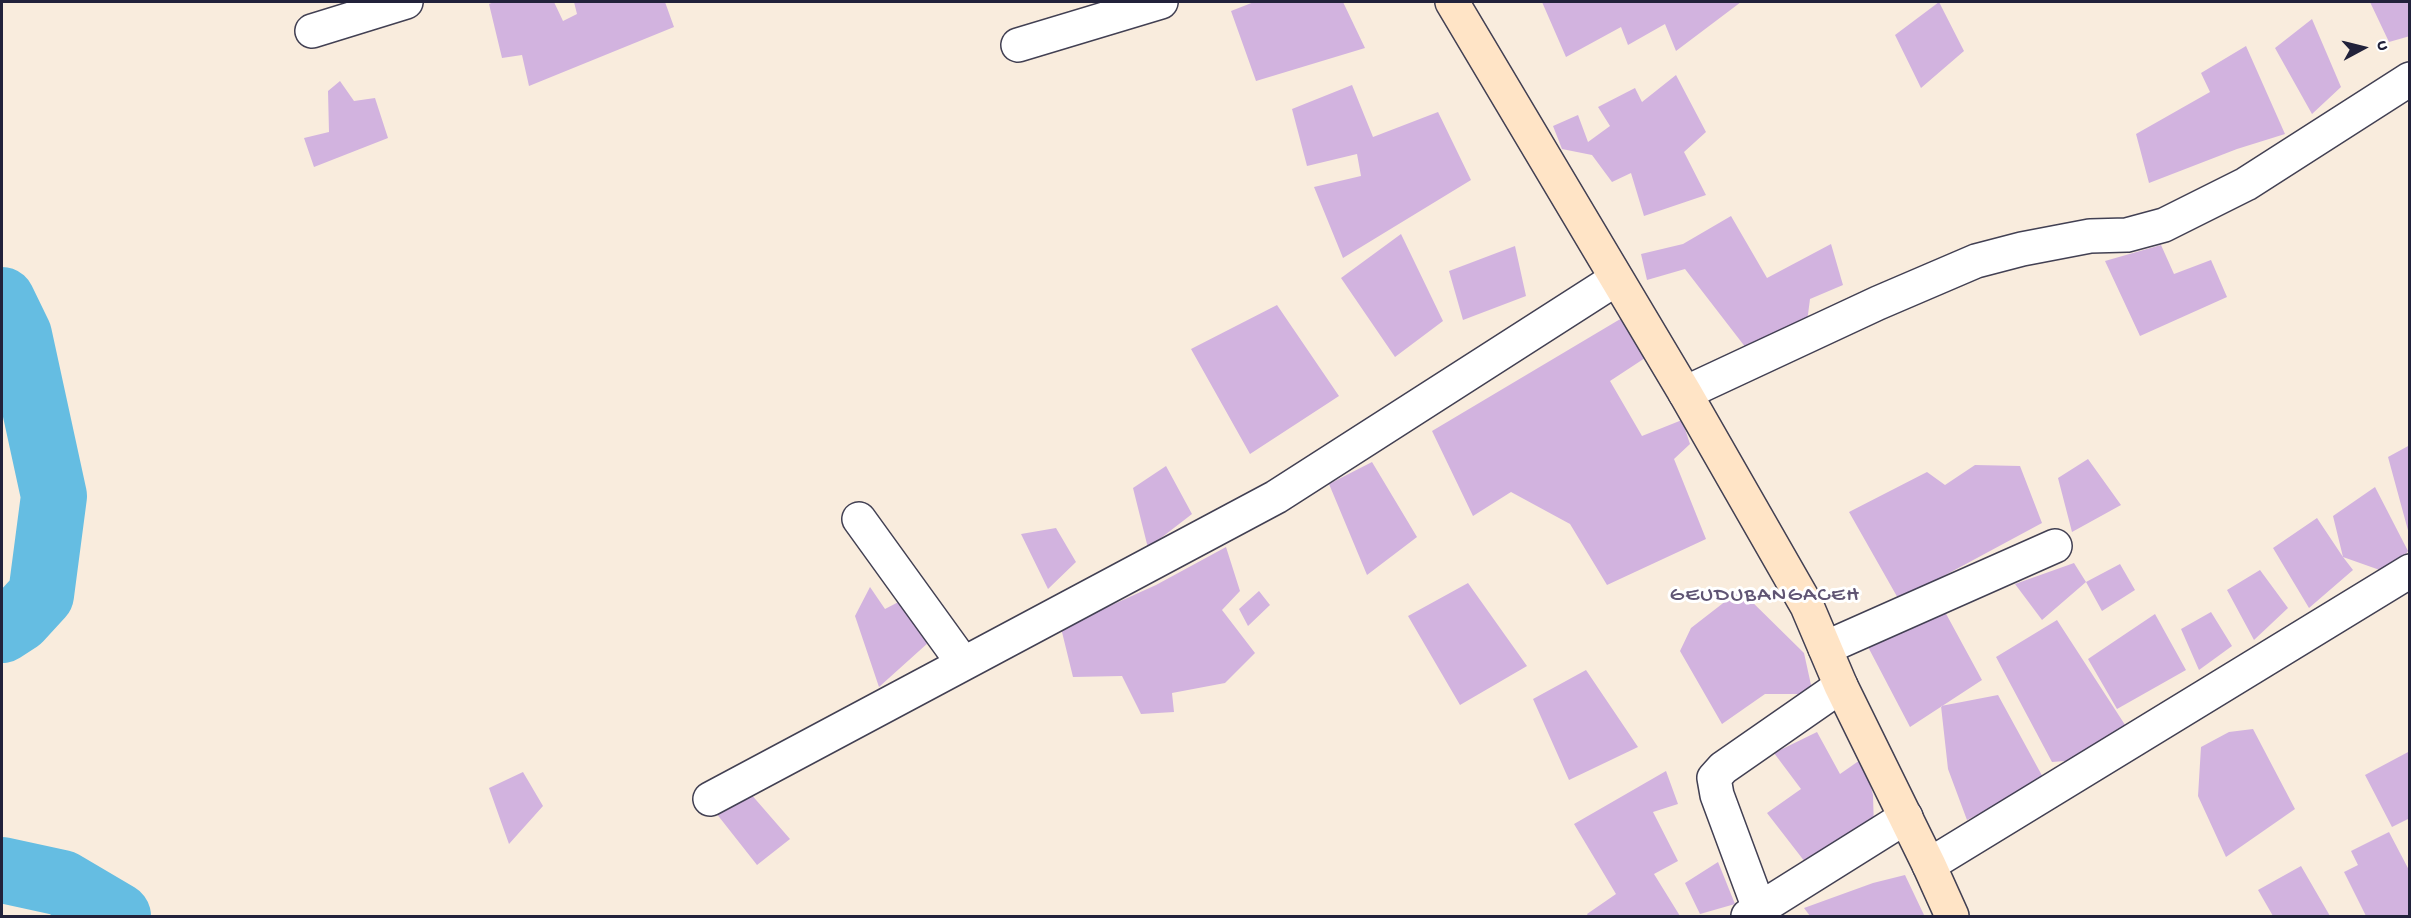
<!DOCTYPE html>
<style>
body{margin:0}
#map{position:relative;width:2411px;height:918px;overflow:hidden;background:#f9ecdd;font-family:"Gochi Hand",sans-serif}
canvas{display:block}
.frame{position:absolute;inset:0;border:3px solid #22223b;pointer-events:none}
.north{position:absolute;left:2333px;top:18px;width:60px;height:60px;-webkit-text-stroke:4px #fff;paint-order:stroke;rotate:83deg;font-size:16px;font-weight:700;line-height:24px;text-align:center;color:#22223b}
.north::after{content:'';display:block;margin:auto;width:21px;height:27px;background:#22223b;clip-path:polygon(50% 0,100% 100%,50% 72%,0 100%)}
</style>
<div id="map">
<canvas width="2411" height="918"></canvas>
<div class="frame"></div>
<div class="north">U</div>
</div>
<script>
const context = document.querySelector('canvas').getContext('2d');
context.lineJoin = 'round';
function strokePath(path, color, width, dash) {
  context.strokeStyle = color;
  context.lineWidth = width;
  context.lineCap = dash ? 'butt' : 'round';
  context.setLineDash(dash || []);
  context.stroke(path);
}
function paint(path, color) {
  context.fillStyle = color;
  context.fill(path, 'evenodd');
}
function write(font, color, halo, rows, align = 'center') {
  context.font = font + ' "Gochi Hand",sans-serif';
  context.lineWidth = 6;
  context.setLineDash([]);
  context.textBaseline = 'middle';
  context.strokeStyle = halo;
  context.fillStyle = color;
  for (const [text, x, y, turn = 0] of rows) {
    context.save();
    context.translate(x, y);
    context.rotate((+turn || 0) * Math.PI / 180);
    context.textAlign = isNaN(turn) ? turn : align;
    if (halo) context.strokeText(text, 0, 0);
    context.fillText(text, 0, 0);
    context.restore();
  }
}
strokePath(new Path2D(`
 M2,300l17,35 35,161 -13,99 -22,24 -17,11
 M2,870l60,13 56,33`), '#65bde2', 66);
paint(new Path2D(`
 M494,2h60l9,19 14,-7 -3,-12h91l9,25 -145,59 -7,-31 -20,3 -13,-54z
 M1254,2h89l22,46 -109,33 -25,-70z
 M1542,2h199l-65,49 -11,-27 -37,21 -7,-18 -55,30z
 M1939,2l25,49 -43,37 -26,-53z
 M2370,2h40v34l-21,6z
 M2312,19l29,68 -29,27 -37,-66z
 M2246,46l39,88 -48,15 -88,34 -13,-49 74,-42 -9,-19z
 M1676,75l30,57 -22,20 22,43 -62,21 -13,-43 -19,9 -20,-27 -30,-6 -9,-23 25,-11 10,27 22,-16 -12,-19 37,-19 7,14z
 M340,81l14,20 21,-3 13,40 -74,29 -10,-29 25,-6 -1,-41z
 M1352,85l21,52 65,-25 33,68 -128,78 -29,-71 47,-11 -4,-22 -50,12 -15,-57z
 M1731,216l36,62 64,-34 12,41 -33,14 -3,23 -61,26 -61,-79 -38,11 -6,-26 42,-10z
 M1401,234l42,87 -48,36 -54,-79z
 M2161,245l13,29 37,-14 16,37 -87,39 -35,-75z
 M1515,246l11,50 -63,24 -14,-49z
 M1277,305l62,91 -89,58 -59,-105z
 M1622,318l23,40 -35,23 32,55 40,-16 8,24 -16,15 32,80 -99,46 -37,-61 -59,-32 -38,24 -41,-85z
 M2410,445v88l-1,1 -21,-77z
 M2088,459l33,46 -49,27 -14,-54z
 M1372,462l45,75 -50,38 -38,-91z
 M1975,465l45,1 22,57 -143,77 -50,-88 78,-40 18,13z
 M1166,466l26,48 -44,34 -15,-60z
 M2375,487l33,64 -17,23 -48,-17 10,13 -44,38 -36,-60 44,-30 26,39 -10,-41z
 M1056,528l20,34 -28,27 -27,-55z
 M1226,547l14,44 -18,19 33,43 -30,30 -53,10 2,19 -33,2 -19,-38 -49,1 -12,-49 95,-43z
 M2074,563l12,19 -44,38 -27,-36z
 M2120,564l15,26 -33,21 -16,-29z
 M2260,570l28,38 -34,32 -27,-50z
 M1468,583l59,83 -67,39 -52,-89z
 M870,587l15,22 25,-13 19,46 -50,45 -24,-71z
 M1740,590l64,63 9,41h-48l-43,30 -42,-73 11,-23z
 M1259,591l11,14 -22,21 -9,-17z
 M1944,610l38,70 -72,47 -43,-82z
 M2211,612l21,34 -33,24 -18,-41z
 M2155,614l31,56 -69,39 -29,-50z
 M2057,620l72,111 -51,29 -26,2 -56,-105z
 M1586,670l52,77 -69,33 -36,-81z
 M1998,695l47,86 -78,39 -19,-51 -7,-63z
 M2253,729l42,80 -69,48 -28,-61 3,-49 28,-15z
 M1817,732l23,42 23,-16 10,37 1,34 -69,33 -38,-49 34,-24 -27,-36z
 M2410,751v67l-18,9 -27,-52z
 M1666,771l12,33 -25,8 25,49 -24,13 26,42h-92l-1,-2 29,-20 -42,-70z
 M523,772l20,34 -34,38 -20,-56z
 M750,793l40,46 -33,26 -41,-52z
 M2389,832l21,40v44h-44l-22,-44 14,-7 -7,-14z
 M1718,862l17,42 -35,10 -15,-31z
 M2301,866l29,50h-57l-15,-26z
 M1905,875l19,40 -114,1 -6,-8 69,-25z`), '#d2b3df');
const street = new Path2D(`
 M312,31l94,-29
 M1018,45l143,-43
 M1685,393l193,-90 98,-42 46,-12 68,-13 37,-1 37,-10 82,-41 164,-105
 M859,519l104,144
 M1825,648l230,-102
 M710,799l566,-302 340,-218
 M1929,865l481,-294
 M1760,911l-43,-116 -3,-17 9,-10 118,-82
 M1748,916l158,-99`);
const secondary = new Path2D(`
 M1452,2l233,391 122,213 34,80 88,179 23,51`);
strokePath(street, '#424053', 36);
strokePath(secondary, '#424053', 36);
strokePath(street, '#fff', 33);
strokePath(secondary, '#ffe4c6', 33);
context.letterSpacing = '1.5px';
write('22px', '#605574', '#fff', [
 ["GEUDUBANGACEH",1765,597]
]);
context.letterSpacing = '0px';
</script>
